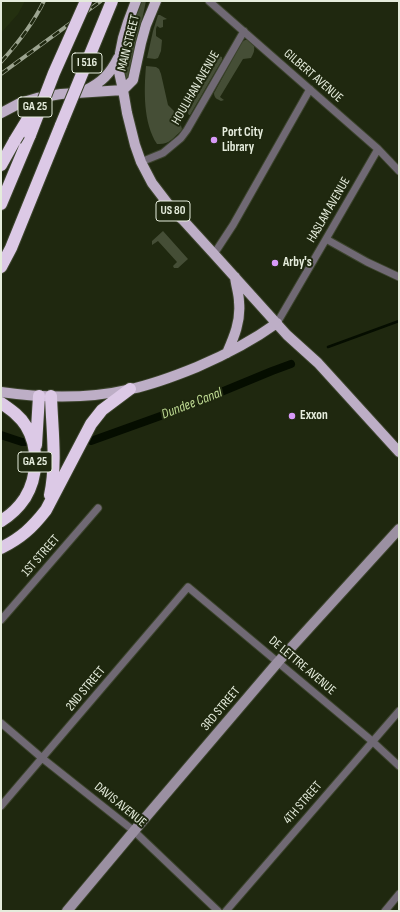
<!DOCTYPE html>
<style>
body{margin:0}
#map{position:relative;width:400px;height:912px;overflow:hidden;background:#1f280f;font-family:"Sofia Sans Condensed",sans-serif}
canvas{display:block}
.frame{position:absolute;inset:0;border:2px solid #e5ecdc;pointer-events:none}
</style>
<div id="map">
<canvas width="400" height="912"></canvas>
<div class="frame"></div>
</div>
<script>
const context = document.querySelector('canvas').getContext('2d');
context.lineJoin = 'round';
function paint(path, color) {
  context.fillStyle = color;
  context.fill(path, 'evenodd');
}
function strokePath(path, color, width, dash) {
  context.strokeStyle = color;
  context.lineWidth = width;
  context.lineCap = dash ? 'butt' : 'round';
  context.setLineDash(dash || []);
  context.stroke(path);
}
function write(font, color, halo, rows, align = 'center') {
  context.font = font + ' "Sofia Sans Condensed",sans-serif';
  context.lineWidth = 4;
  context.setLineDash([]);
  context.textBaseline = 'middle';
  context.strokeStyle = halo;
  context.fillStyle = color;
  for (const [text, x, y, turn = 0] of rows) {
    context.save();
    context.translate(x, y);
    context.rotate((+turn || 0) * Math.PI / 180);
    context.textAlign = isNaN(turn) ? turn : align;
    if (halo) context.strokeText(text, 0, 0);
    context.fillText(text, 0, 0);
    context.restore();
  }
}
paint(new Path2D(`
 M1,1h24l-7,13 -17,19z`), '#243010');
paint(new Path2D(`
 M142,1h4l-16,76 -5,4 -1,-4 2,-1 -1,-3c2,-25 6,-49 17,-72z
 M158,15h2l7,4 -4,1v7l-3,1 -3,-2 -1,3v7l6,4 -1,11 -3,7 -3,1 -8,-1 6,-27z
 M245,40h3l6,6c1,5 -1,8 -3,12l-8,1 -23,38 4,3 -3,1c-4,-2 -7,-3 -7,-8l28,-51z
 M215,55l7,2v3l-32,55h-1c-3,-4 -3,-11 -1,-16h7l22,-39h-5l-1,-2z
 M146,66l10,1 3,2 2,5 7,31 10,10 4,14 -1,2c-8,7 -12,14 -24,13 -14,-21 -13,-54 -11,-78z
 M163,231l25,28 -10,9h-4l-1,-2 4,-4 -19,-21 -6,4v-4z`), '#454e36');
strokePath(new Path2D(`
 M328,347l71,-26`), '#050d00', 2.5);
strokePath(new Path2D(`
 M1,435l21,7h5
 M91,441l89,-32 92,-38 19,-7`), '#050d00', 8);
const street = new Path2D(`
 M209,1l169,148 21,22
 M141,162l22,-9 18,-15 6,-8 57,-99
 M326,239l41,23 32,15
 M214,254l19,-29 77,-136
 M277,323l49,-84 52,-90
 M1,620l97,-112
 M1,723l41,35 92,73 84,80
 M1,806l187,-219 184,154 27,25
 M226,911l173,-200
 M385,911l14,-17`);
const secondary = new Path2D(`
 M67,911l67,-80 144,-169 121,-133`);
const primary = new Path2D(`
 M136,1l-8,21 -5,16 -3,15 -1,19 4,18 4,23 8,32 6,17 11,21 23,30 8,7 31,34 73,81 31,28 81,89
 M86,90c16,-8 24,-16 32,-32
 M1,113l19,-10 17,-5 24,-4 62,-4 10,-10 8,-37 5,-18 10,-24
 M227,353c7,-16 14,-32 12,-51 0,-8 -3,-16 -4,-25
 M1,392c42,6 88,7 130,-3 23,-5 44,-13 66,-22 28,-12 55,-26 80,-44`);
const highway = new Path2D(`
 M1,165l14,-25
 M1,204l29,-69
 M1,267l10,-19 50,-123
 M1,403c10,7 19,13 25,23 13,21 12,51 -1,72 -6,9 -14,17 -24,23
 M36,445l3,-49
 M50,495c7,-32 2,-66 1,-99
 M1,548c20,-10 31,-20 45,-38l45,-86 11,-14 28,-21`);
strokePath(street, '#3b432c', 9);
strokePath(secondary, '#3b432c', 12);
strokePath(primary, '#3b432c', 12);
strokePath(highway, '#3b432c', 14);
strokePath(street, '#706974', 7);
strokePath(secondary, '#9b90a2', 10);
strokePath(primary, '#bdaec6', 10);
strokePath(highway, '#dcc9e6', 12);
const rail = new Path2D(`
 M1,62c17,-19 32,-38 43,-61
 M1,74l100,-73`);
strokePath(rail, '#9ca490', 4);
strokePath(rail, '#1f280f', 2.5, [8]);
const highwayBridge = new Path2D(`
 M61,125l51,-124
 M30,135l24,-62 32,-72
 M15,140l19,-31`);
strokePath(highwayBridge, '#3b432c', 14, []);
strokePath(highwayBridge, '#dcc9e6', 12);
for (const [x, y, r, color] of [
 [214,140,4,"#d89af8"],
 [275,263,4,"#d89af8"],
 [292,416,4,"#d89af8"]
]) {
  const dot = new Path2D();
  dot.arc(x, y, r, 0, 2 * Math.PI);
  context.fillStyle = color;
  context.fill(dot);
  strokePath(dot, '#1f280f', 1.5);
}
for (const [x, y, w] of [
 [87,63,30],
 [35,107,34],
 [173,211,34],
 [35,462,34]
]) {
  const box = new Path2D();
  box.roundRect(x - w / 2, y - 10, w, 20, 3);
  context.fillStyle = '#1f280f';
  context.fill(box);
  strokePath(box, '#e5ecdc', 1);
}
write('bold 12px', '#e5ecdc', null, [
 ["I 516",87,63],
 ["GA 25",35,107],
 ["US 80",173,211],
 ["GA 25",35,462]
]);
write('13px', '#e5ecdc', '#1f280f', [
 ["MAIN STREET",129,43,-76],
 ["GILBERT AVENUE",313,76,41],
 ["HOULIHAN AVENUE",196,88,-60],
 ["HASLAM AVENUE",329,210,-60],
 ["1ST STREET",41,556,-49],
 ["DE LETTRE AVENUE",302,666,40],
 ["2ND STREET",86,689,-50],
 ["3RD STREET",221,709,-50],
 ["4TH STREET",303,803,-49],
 ["DAVIS AVENUE",120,805,39]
]);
write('bold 13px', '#e5ecdc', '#1f280f', [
 ["Port City",222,133],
 ["Library",222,148],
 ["Arby's",283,263],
 ["Exxon",300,416]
], 'left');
write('italic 14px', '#c0dc94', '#1f280f', [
 ["Dundee Canal",192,404,-21]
]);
</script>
